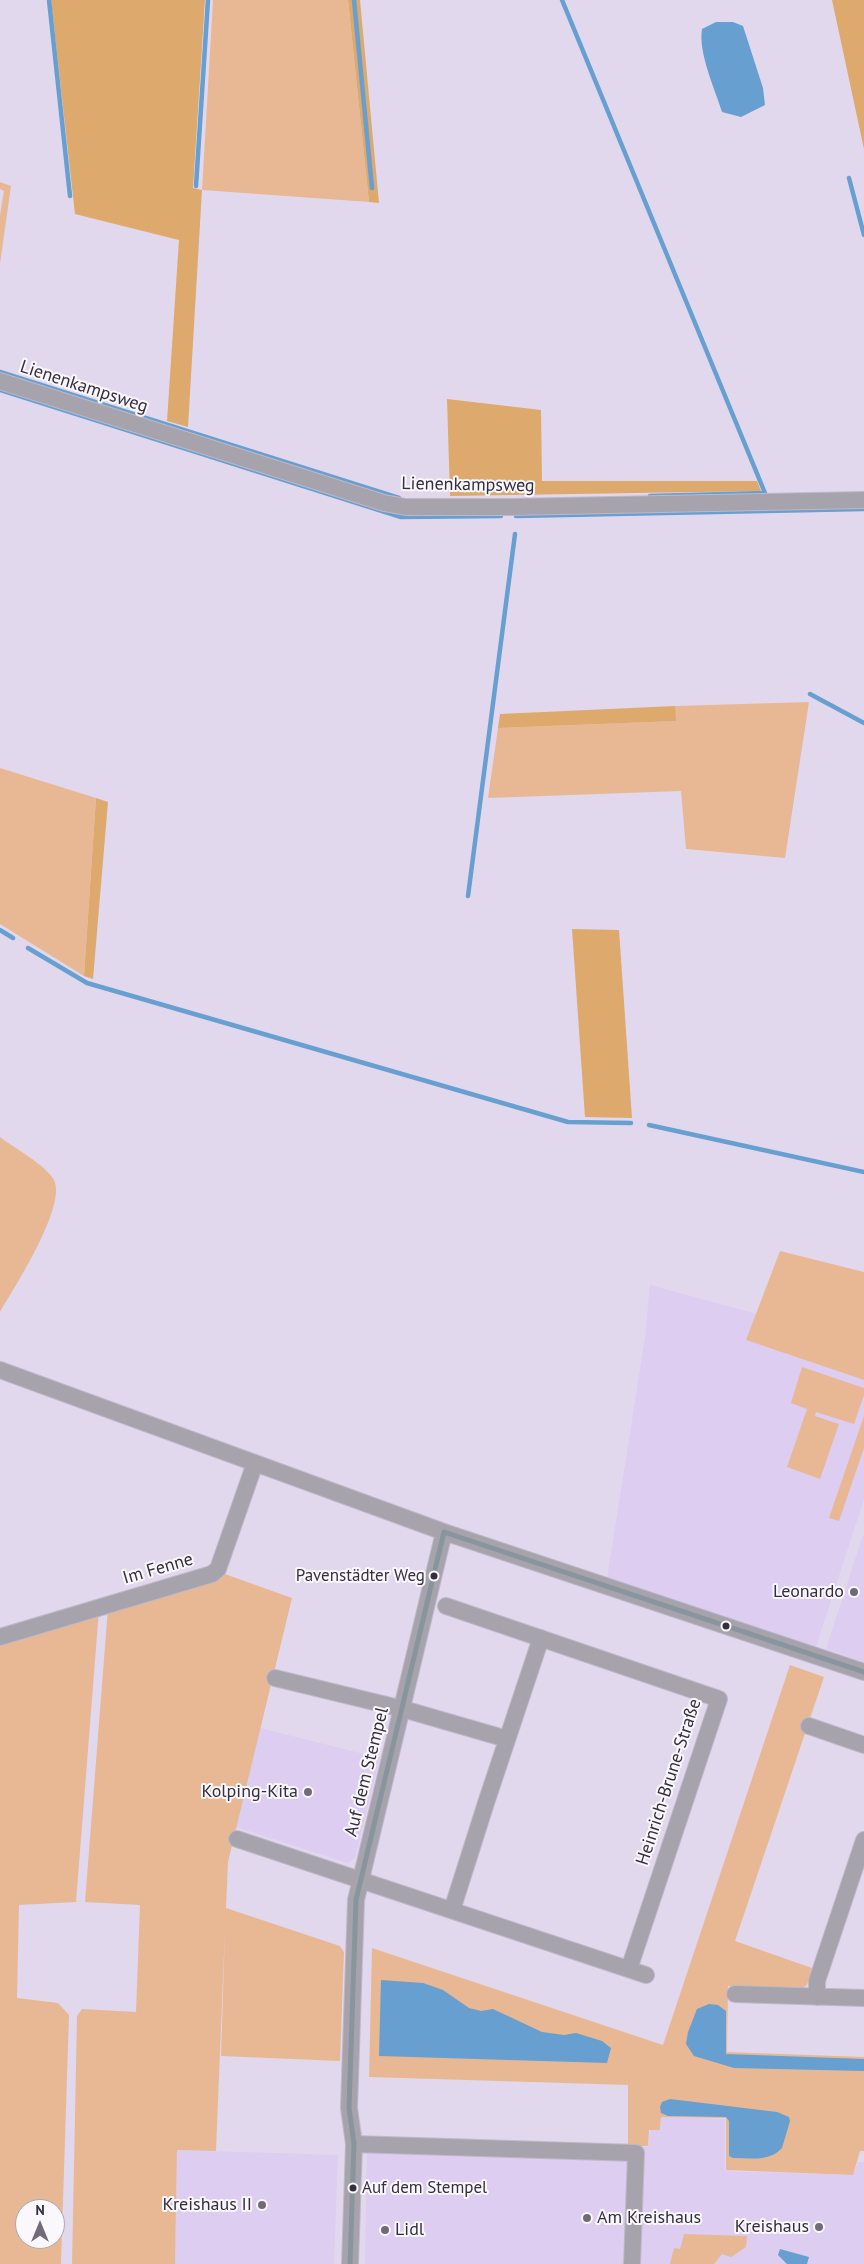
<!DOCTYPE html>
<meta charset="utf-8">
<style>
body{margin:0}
#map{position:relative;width:864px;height:2264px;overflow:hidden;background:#e1d8ee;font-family:"PT Sans",sans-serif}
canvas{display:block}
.north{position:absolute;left:15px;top:2199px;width:50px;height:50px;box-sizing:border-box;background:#faf8fc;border:1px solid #aba7b0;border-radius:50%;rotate:0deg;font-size:14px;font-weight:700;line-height:20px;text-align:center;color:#342e3d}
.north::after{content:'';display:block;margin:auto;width:18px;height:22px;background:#716a7b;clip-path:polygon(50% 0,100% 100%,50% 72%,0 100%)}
</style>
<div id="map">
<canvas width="864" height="2264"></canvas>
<div class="north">N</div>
</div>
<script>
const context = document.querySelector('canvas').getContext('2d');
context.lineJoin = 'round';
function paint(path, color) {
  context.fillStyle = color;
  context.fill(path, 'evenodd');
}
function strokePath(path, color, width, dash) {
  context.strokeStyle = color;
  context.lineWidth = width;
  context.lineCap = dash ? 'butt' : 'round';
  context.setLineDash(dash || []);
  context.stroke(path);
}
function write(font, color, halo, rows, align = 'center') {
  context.font = font + ' "PT Sans",sans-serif';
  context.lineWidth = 4;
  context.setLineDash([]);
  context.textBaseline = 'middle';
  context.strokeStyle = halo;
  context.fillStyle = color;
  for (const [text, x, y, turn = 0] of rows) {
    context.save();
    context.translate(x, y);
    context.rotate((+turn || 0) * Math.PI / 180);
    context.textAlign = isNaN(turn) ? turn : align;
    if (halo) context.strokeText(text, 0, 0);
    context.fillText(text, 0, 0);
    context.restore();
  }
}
paint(new Path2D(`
 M650,1285l107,29 -11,26 118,40v119l-48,148 -209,-68 38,-241z
 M863,1535h1v127l-38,-13z
 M260,1728l120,30 -25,100 -7,5 -112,-36z
 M661,2117l64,2v52l128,4 5,-13h6v102h-499l2,-112 281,-5 2,-17h11z
 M177,2150l161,5 -4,109h-159z`), '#dccdf1');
paint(new Path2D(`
 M213,0h135l21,202 -167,-12z
 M0,182l11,4 -11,78v-49l4,-24 -4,-2z
 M809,702l-24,156 -99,-9 -5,-58 -193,7 10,-70 177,-7v-15z
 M0,768l96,30 -12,178 -84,-52z
 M0,1137c14,11 46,28 54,43 13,26 -40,108 -54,132z
 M780,1251l84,21v108l-118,-40z
 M802,1367l62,21v7l-10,29 -38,-12 -1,4 24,8 -19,55 -33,-12 20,-58 -16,-6z
 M864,1416v32l-25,73 -10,-3z
 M222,1573l70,25 -64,264 -2,46 114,38 4,6 -4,109 -119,-5 4,-127 -9,222 -39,-1 -2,114h-103l5,-248 5,-7 54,3 4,-107 -55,-3 23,-294z
 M99,1610l-23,292 -57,3 -2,93 41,5 11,12 -8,249h-61v-624zM25,2209h30v30h-30z
 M790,1665l34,12 -89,264 77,27 -5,17 -6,4 -73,-3 -1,66 137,5v94h-4l-7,24 -127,-5v-52l-65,-1 -1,13h-11l-1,16h-20v-61l-259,-8 3,-129 291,97z
 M684,2234l63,2 -1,11 -15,10 -9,-3 -8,10h-44l4,-16 6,1z`), '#e8b894');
paint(new Path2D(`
 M51,0h154l-12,188 9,2 -14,237 -21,-6 12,-181 -104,-26z
 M348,0h12l19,203 -10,-1z
 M832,0h32v149z
 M447,399l94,11 1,71h215l4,10 -311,5z
 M675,706l1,15 -178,7 2,-14z
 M96,798l12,4 -15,177 -9,-3z
 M572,929l47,1 13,188 -47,-1z`), '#dda96c');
paint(new Path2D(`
 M716,22h17l10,4 20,62 2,17 -24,12 -19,-5c-7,-23 -24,-59 -20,-83z
 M381,1980l42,3 20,7 26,18 12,3 12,-2 49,23 22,3 12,-2 26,8 9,7 -4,15 -228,-7z
 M709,2004l9,1 8,6v43l138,5v12l-130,-3 -40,-12 -8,-12 2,-12 9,-23z
 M670,2099l107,13 12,5 1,4 -8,27c-13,14 -31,10 -49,10l-4,-2v-35l-3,-4 -58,-1 -7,-3 -1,-6 2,-5z
 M780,2249l29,8 -2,7h-20l-9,-9z`), '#669fd0');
strokePath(new Path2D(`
 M49,0l21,196
 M354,0l18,188
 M562,0l203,493 -115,3
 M849,178l15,57
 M196,186l12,-186
 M0,372l399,126
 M0,390l401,127 100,-1
 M516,516l348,-7
 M810,694l54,29
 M468,896l47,-362
 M0,930l13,8
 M28,948l59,35 481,139 63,1
 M649,1125l215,47`), '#669fd0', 4.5);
const street = new Path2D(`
 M0,381l384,122 22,4h104l354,-7
 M0,1370l444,162 420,140
 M446,1606l273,93 -90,270
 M0,1637l212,-63 6,-5 37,-106
 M275,1678l128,31 104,30
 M809,1726l55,19
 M237,1839l409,136
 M452,1910l34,-107 55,-165
 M735,1994l129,4
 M817,1997v-16l47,-141
 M354,2144l282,9 -4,111
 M350,2264l4,-120 -5,-36 7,-208 88,-368`);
strokePath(street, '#bfb8c9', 18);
strokePath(street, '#a7a3ad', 16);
strokePath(new Path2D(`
 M350,2264l4,-120 -5,-36 7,-208 88,-368 420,140`), '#88959d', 5);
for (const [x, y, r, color] of [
 [434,1576,4.5,"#342e3d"],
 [854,1592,5,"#716a7b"],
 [726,1626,4.5,"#342e3d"],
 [308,1792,5,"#716a7b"],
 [353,2188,4.5,"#342e3d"],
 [262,2205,5,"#716a7b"],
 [587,2218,5,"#716a7b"],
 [819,2227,5,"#716a7b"],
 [385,2230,5,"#716a7b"]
]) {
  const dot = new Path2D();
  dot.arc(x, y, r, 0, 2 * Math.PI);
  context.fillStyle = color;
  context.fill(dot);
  strokePath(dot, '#faf8fc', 2);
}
write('17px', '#342e3d', '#faf8fc', [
 ["Pavenstädter Weg",425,1576],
 ["Auf dem Stempel",362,2188,"left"]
], 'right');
write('18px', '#342e3d', '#faf8fc', [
 ["Lienenkampsweg",84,387,18],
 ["Lienenkampsweg",468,485,1],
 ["Im Fenne",158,1569,-16],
 ["Auf dem Stempel",367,1772,-76],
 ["Heinrich-Brune-Straße",669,1782,-72]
]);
write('18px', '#342e3d', '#faf8fc', [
 ["Leonardo",844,1592],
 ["Kolping-Kita",298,1792],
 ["Kreishaus II",252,2205],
 ["Am Kreishaus",597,2218,"left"],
 ["Kreishaus",809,2227],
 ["Lidl",395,2230,"left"]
], 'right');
</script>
